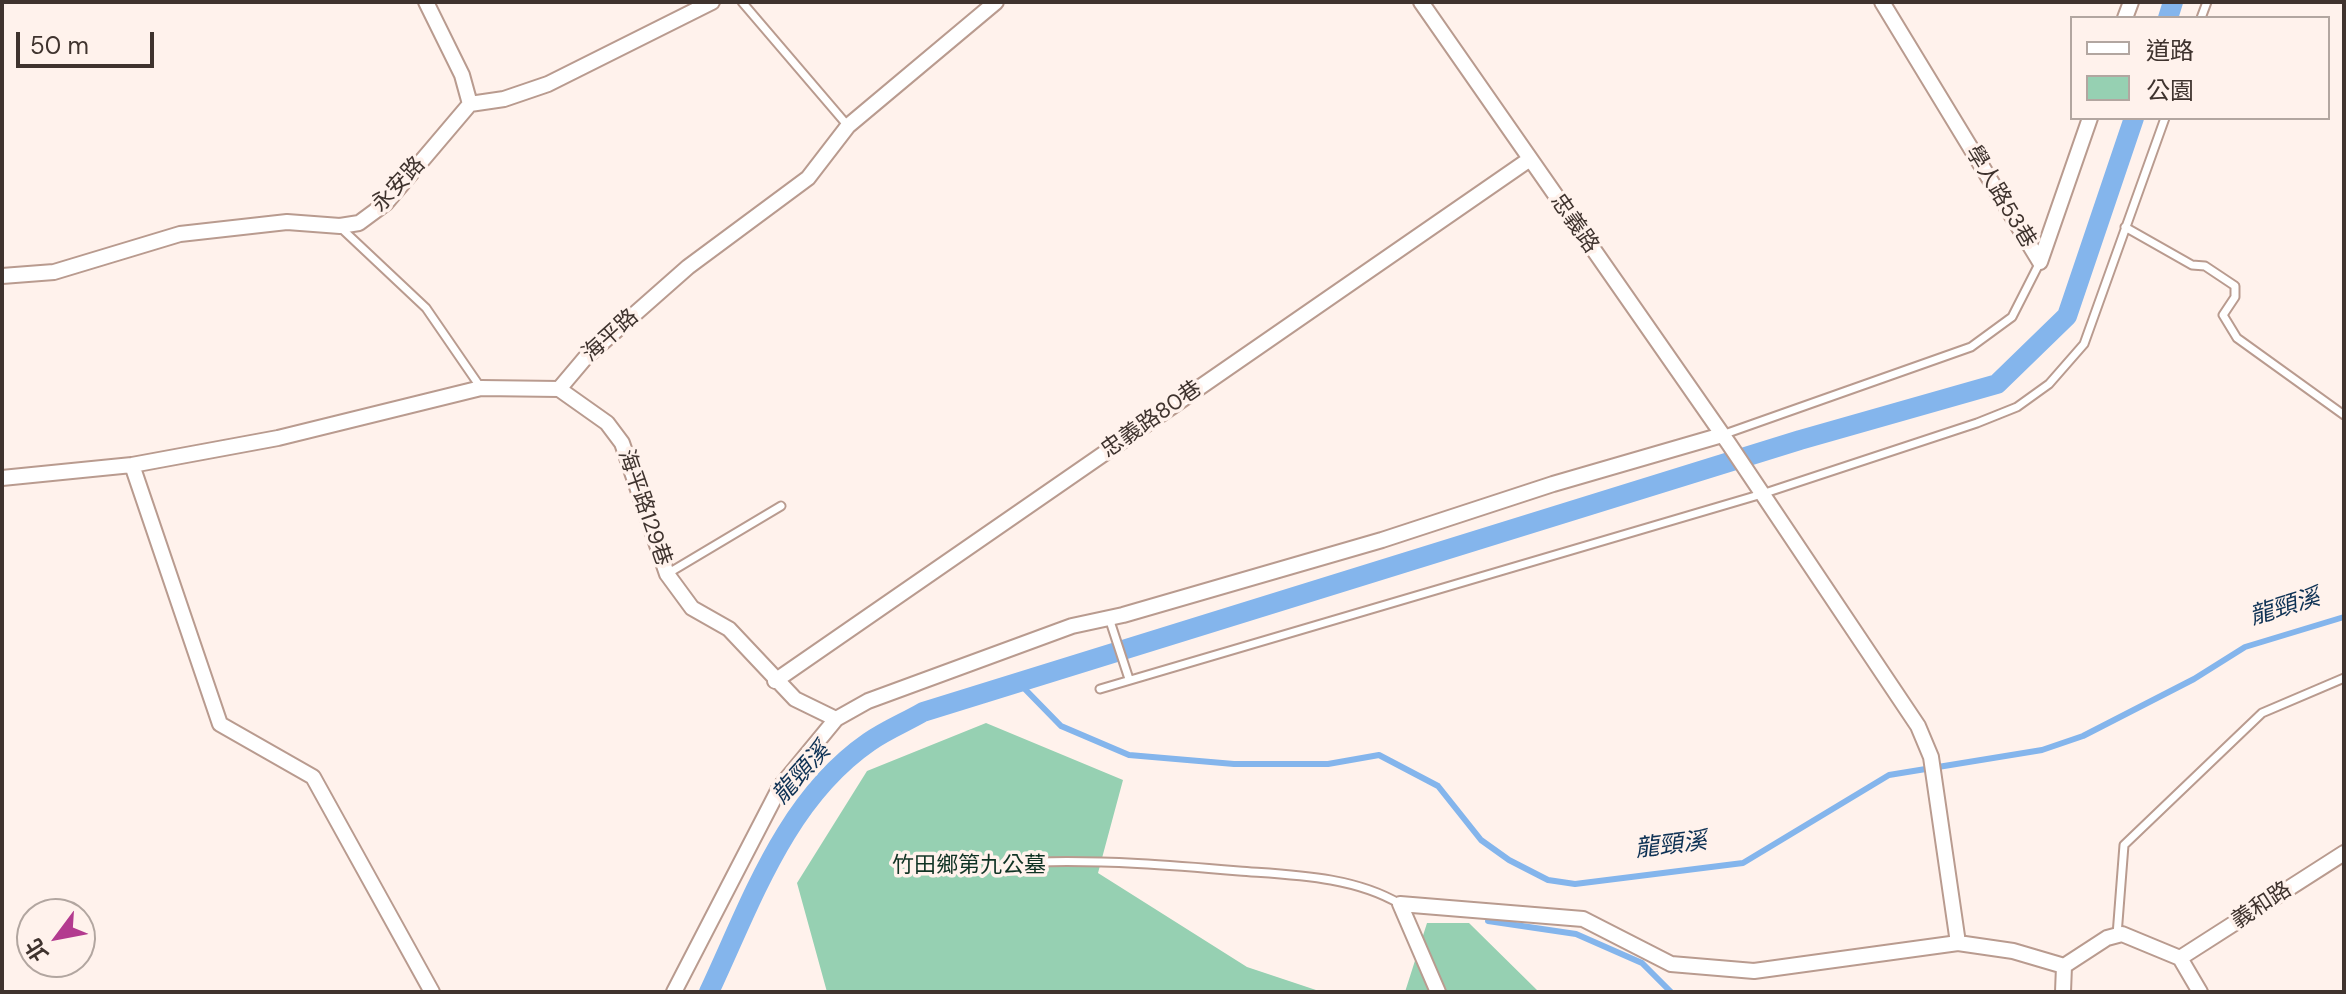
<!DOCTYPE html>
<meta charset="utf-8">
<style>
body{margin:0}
#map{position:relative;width:2346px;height:994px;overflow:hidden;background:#fff2ec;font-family:"DM Sans","Noto Sans TC",sans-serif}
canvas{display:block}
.frame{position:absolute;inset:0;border:4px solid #3f332e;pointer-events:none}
.legend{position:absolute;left:2070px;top:16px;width:260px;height:104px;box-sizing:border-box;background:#fff2ec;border:2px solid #b2a6a0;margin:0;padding:10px 14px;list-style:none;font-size:24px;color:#3f332e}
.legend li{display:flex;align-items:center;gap:16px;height:40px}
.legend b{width:40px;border:2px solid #b2a6a0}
.north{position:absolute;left:16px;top:898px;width:80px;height:80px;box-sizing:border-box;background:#fff2ec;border:2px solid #b2a6a0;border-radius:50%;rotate:238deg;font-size:22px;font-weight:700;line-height:32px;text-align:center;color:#3f332e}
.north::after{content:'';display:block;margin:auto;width:28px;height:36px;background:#b33b8f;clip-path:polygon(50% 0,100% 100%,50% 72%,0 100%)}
.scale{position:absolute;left:16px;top:32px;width:138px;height:36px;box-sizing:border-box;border:4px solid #3f332e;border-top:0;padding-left:10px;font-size:24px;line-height:28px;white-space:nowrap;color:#3f332e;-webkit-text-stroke:6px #fff2ec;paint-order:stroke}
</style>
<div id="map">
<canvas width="2346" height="994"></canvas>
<div class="frame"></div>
<ul class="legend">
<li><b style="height:10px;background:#fff"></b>道路</li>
<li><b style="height:22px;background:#96d0b2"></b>公園</li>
</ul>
<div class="north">北</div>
<div class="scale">50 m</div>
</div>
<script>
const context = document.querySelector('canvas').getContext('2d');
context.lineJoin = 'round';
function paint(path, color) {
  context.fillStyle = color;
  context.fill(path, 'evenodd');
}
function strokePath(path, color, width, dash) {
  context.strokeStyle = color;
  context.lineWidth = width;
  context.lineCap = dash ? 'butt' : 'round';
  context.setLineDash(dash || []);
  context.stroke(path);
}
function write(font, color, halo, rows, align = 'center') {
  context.font = font + ' "DM Sans","Noto Sans TC",sans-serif';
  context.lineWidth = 7;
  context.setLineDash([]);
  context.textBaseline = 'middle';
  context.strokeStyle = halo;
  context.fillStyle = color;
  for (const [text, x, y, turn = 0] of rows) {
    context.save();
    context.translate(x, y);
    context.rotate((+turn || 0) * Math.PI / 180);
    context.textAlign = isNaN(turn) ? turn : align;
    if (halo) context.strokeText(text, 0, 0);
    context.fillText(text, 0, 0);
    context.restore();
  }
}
paint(new Path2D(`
 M986,723l137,57 -25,93 149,94 75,25h-495l-30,-109 70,-112z
 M1427,923h42l70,69h-134z`), '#96d0b2');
strokePath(new Path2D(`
 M1019,683l42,43 68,29 105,9h94l51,-9 59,31 43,54 28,20 39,20 27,4 168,-21 146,-88 153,-25 41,-14 111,-57 51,-32 99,-30
 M1488,921l88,13 66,29 29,29`), '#84b5ec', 6);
strokePath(new Path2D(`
 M2168,18l5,-16
 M709,992c42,-89 76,-192 160,-250 17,-12 37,-20 54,-30l877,-272 197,-56 70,-68 67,-198`), '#84b5ec', 20);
const service = new Path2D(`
 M742,2l106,124
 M2201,18l6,-16
 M2125,227l67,38 13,1 30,20v11l-12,18 14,23 107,77
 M341,228l85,80 55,80
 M1722,435l249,-88 41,-30 28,-55
 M667,574l114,-68
 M1109,618l20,61
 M1100,689l662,-195 215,-71 40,-16 32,-23 35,-40 81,-226
 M1036,862c69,-2 134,3 203,9 53,4 114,5 161,33
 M2117,935l7,-90 138,-132 82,-35`);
const minor = new Path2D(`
 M426,2l36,73 8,29
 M1421,2l308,442 189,282 13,31 27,186 55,8 51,15
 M1882,2l158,260 50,-144
 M2125,18l6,-16
 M2,276l52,-4 126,-38 107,-12 53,4 19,-3 27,-20 84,-99 34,-5 44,-15 164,-82
 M559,389l48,34 15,20 45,131 25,34 37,21 66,70 41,20
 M132,465l88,259 93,53 119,215
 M2,478l130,-13 146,-27 203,-50 78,1 27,-32 102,-90 120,-89 40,-52 148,-124
 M775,681l755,-522
 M2180,958l164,-105
 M2064,966l43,-28 15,-4 58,24 20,34
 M674,992l106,-205 56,-68 32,-18 204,-75 51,-11 259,-75 171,-56 169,-49
 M1438,992l-38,-88 183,15 88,45 83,7 204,-28
 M2063,992l1,-26`);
strokePath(service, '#b99b8f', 11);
strokePath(minor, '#b99b8f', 18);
strokePath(service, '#fff', 7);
strokePath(minor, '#fff', 14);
write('22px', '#3f332e', '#fff2ec', [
 ["永安路",399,185,-47],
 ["學人路53巷",2000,197,59],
 ["忠義路",1574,224,55],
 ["海平路",611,336,-42],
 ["忠義路80巷",1152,420,-35],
 ["海平路129巷",644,508,71],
 ["義和路",2262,906,-33]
]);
write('22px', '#0f3223', '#fff2ec', [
 ["竹田鄉第九公墓",969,866]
]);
write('italic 24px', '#0d3154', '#fff2ec', [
 ["龍頸溪",2285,608,-17],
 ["龍頸溪",802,774,-48],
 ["龍頸溪",1671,846,-7]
]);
</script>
